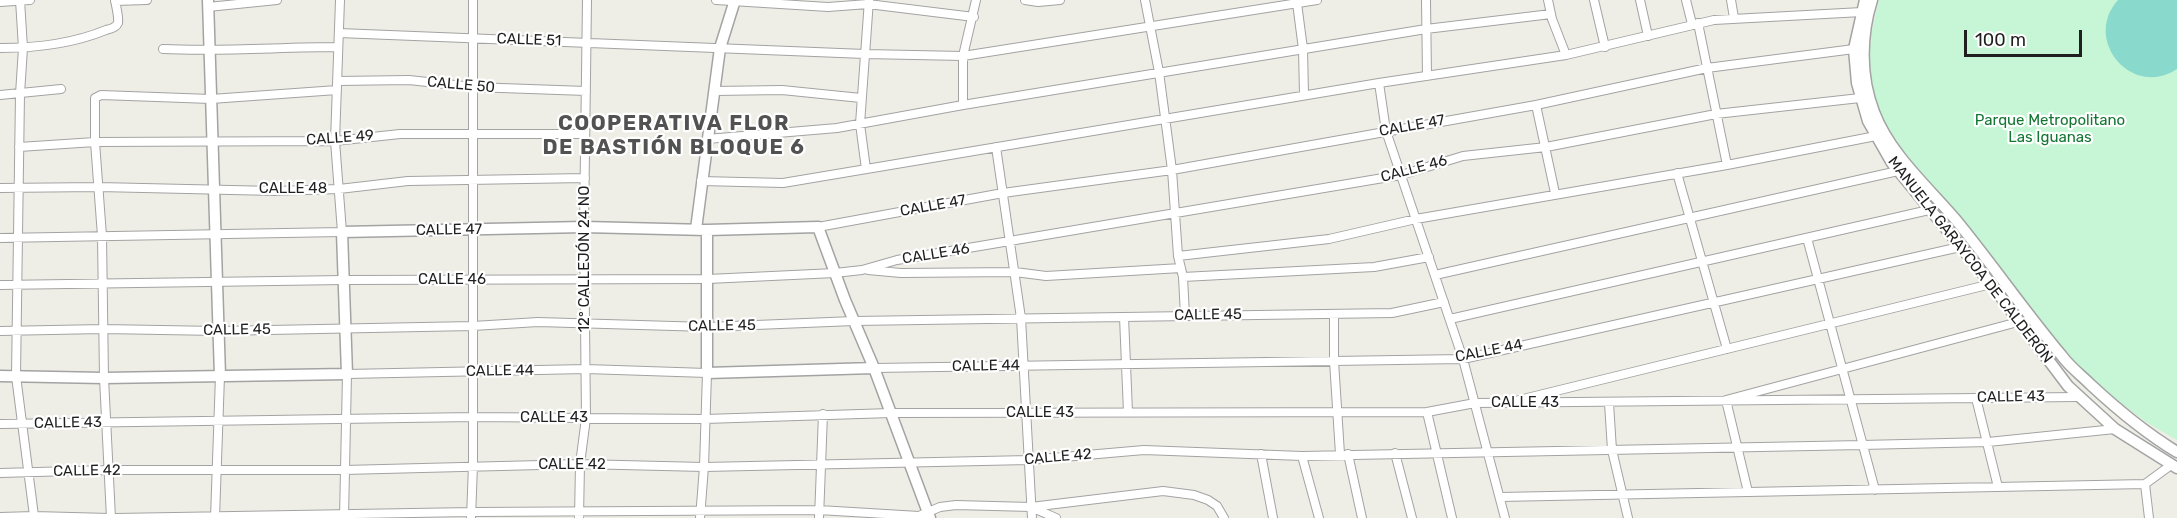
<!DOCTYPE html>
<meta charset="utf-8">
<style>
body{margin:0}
#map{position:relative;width:2177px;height:518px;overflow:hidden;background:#efeee6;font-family:Rubik,sans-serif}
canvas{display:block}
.scale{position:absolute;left:1964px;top:30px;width:118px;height:27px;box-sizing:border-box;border:3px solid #1f1f1f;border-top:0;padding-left:8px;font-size:18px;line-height:21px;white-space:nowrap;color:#1f1f1f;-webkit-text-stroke:4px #fff;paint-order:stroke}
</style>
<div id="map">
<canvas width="2177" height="518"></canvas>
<div class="scale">100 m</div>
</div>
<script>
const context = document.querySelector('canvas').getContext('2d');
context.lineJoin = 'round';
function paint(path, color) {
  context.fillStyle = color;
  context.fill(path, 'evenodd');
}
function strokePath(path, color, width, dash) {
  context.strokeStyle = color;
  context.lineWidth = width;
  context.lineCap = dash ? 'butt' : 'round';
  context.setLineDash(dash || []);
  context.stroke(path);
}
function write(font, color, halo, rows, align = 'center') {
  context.font = font + ' Rubik,sans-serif';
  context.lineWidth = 4.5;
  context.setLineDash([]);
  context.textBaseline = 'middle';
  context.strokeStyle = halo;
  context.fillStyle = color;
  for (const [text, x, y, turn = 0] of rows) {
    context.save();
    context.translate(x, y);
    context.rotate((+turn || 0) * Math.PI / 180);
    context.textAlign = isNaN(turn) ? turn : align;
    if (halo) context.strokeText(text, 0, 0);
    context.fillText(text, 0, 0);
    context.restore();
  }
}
paint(new Path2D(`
 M1879,0h298v440l-31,-18 -62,-47 -176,-216 -26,-41 -15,-48 5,-40z`), '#c6f6d5');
paint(new Path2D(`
 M2118,0h59v69c-45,30 -95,-29 -59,-69z`), '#89d9cd');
const minor = new Path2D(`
 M20,0l3,48 -3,46 -4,282 18,140
 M716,0l112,7 40,-3 106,13
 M1025,0l13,2 22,-2
 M1145,0l14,72 13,98 6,86 5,21 2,39
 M1426,0l1,76
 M1548,0l4,19 14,36
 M1594,0l11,47
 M1640,0l8,36
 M1686,0l6,24
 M1731,0l3,18
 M115,1l32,-1
 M0,2l30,-2
 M1297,3l6,46 1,46
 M208,7l69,-7
 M1698,23l29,142
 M339,33l526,21 98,2 354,-56
 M0,48c36,0 72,-4 106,-18 4,-1 10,-2 12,-7 1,-6 -2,-17 -3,-23
 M163,49c59,3 117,-2 175,-2
 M337,81l72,-1 64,7 113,4
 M1379,83l7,48 77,228 42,159
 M714,91l68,-1 79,8
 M0,95l61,-6
 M963,105v-49l13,-56
 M1536,105l19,88
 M707,139l130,-11 126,-23 463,-76 125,-15
 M19,147l76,-5 240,-1 65,-7h185
 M996,147l25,171 11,200
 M866,169l-6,-45 9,-124
 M1677,173l50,176
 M701,181l82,2 596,-100 187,-28 148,-35 148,-8
 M0,188l99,-1 176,4 64,-2 69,-8 177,-3
 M818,227l185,-34 169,-23 364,-65 171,-37 147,-19
 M0,238l342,-6 -7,-91 5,-141
 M1807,238l68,252
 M1178,256l151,-17 87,-20 311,-54 149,-29
 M868,270l33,3 114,-1 31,4 135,-8
 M1435,275l463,-104
 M1183,277l191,-10 55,-10
 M0,285l344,-5 364,-1 127,-6 27,-3 35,-10 504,-85 62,-19 83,-9 170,-33 144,-16
 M1334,314v47l6,93
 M1124,317l4,95
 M1450,319l479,-109
 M0,331l103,-2 115,2 255,-5 65,-4 169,5 147,-6 538,-8 52,-11
 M874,368l589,-9 497,-112
 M1976,398l22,89
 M1519,400l472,-116
 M1609,403l3,47 16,68
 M1427,412l25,106
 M0,424l473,-7 232,2 186,-6 536,-1 48,-9 604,-6
 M1395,453l17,65
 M1261,454l12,64
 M1348,454l14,64
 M1302,456l17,62
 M0,473l109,-3h235l236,-6 124,3 325,-7 115,-10 158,6 560,-11 126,-3 127,-13
 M2145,484l4,34
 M1748,492l-22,-92 292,-78
 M1500,497l645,-13 26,-19
 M1031,507l25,11
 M0,517l34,-1 76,2
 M111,518l-7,-140 -2,-142 -7,-94v-44l6,-3 110,4 126,-9
 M115,518l357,-6 347,-2 100,6 21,-9 16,-2 75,2 132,-16 31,4 14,5 9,6 7,12
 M215,518l5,-142
 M344,518l3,-144 239,-5 121,4 -3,94 -4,51
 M471,518l2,-53v-465
 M579,518l1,-54 6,-46 -2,-191 3,-227
 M819,518l4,-104`);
const tertiary = new Path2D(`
 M208,0l12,376
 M1865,0l-11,49 3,34 11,38 24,42 99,121 77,102 47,43 62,39
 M1872,0c-11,35 -12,76 2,112 16,42 53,74 82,108 36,44 69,92 106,136 8,11 19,19 29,29 28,26 53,47 86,67
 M696,229l24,-181 15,-48
 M707,230v143l167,-5
 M0,376l104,2 243,-4 -5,-142 242,-5 123,3 111,-3 27,73 29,68 56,150`);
strokePath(minor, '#a3a3a3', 10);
strokePath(tertiary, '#a3a3a3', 13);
strokePath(minor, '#fff', 8);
strokePath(tertiary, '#fff', 10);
write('15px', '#1f1f1f', '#fff', [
 ["CALLE 51",529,40,2],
 ["CALLE 50",461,85,5],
 ["CALLE 47",1412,126,-10],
 ["CALLE 49",340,138,-4],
 ["CALLE 46",1414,169,-15],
 ["CALLE 48",293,189],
 ["CALLE 47",933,206,-10],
 ["CALLE 47",449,230,-1],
 ["CALLE 46",936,254,-9],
 ["12° CALLEJÓN 24 NO",585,259,-90],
 ["MANUELA GARAYCOA DE CALDERÓN",1970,260,52],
 ["CALLE 46",452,280],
 ["CALLE 45",1208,315,-1],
 ["CALLE 45",722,326,-1],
 ["CALLE 45",237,330,-1],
 ["CALLE 44",1489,351,-11],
 ["CALLE 44",986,366,-1],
 ["CALLE 44",500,371,-1],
 ["CALLE 43",2011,397,-1],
 ["CALLE 43",1525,403],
 ["CALLE 43",1040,413],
 ["CALLE 43",554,418],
 ["CALLE 43",68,423,-1],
 ["CALLE 42",1058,457,-5],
 ["CALLE 42",572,465],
 ["CALLE 42",87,471,-1]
]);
write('15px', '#137733', '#fff', [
 ["Parque Metropolitano",2050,121],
 ["Las Iguanas",2050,138]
]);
context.letterSpacing = '1.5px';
write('bold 21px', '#525252', '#fff', [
 ["COOPERATIVA FLOR",674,124],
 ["DE BASTIÓN BLOQUE 6",674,148]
]);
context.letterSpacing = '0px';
</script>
